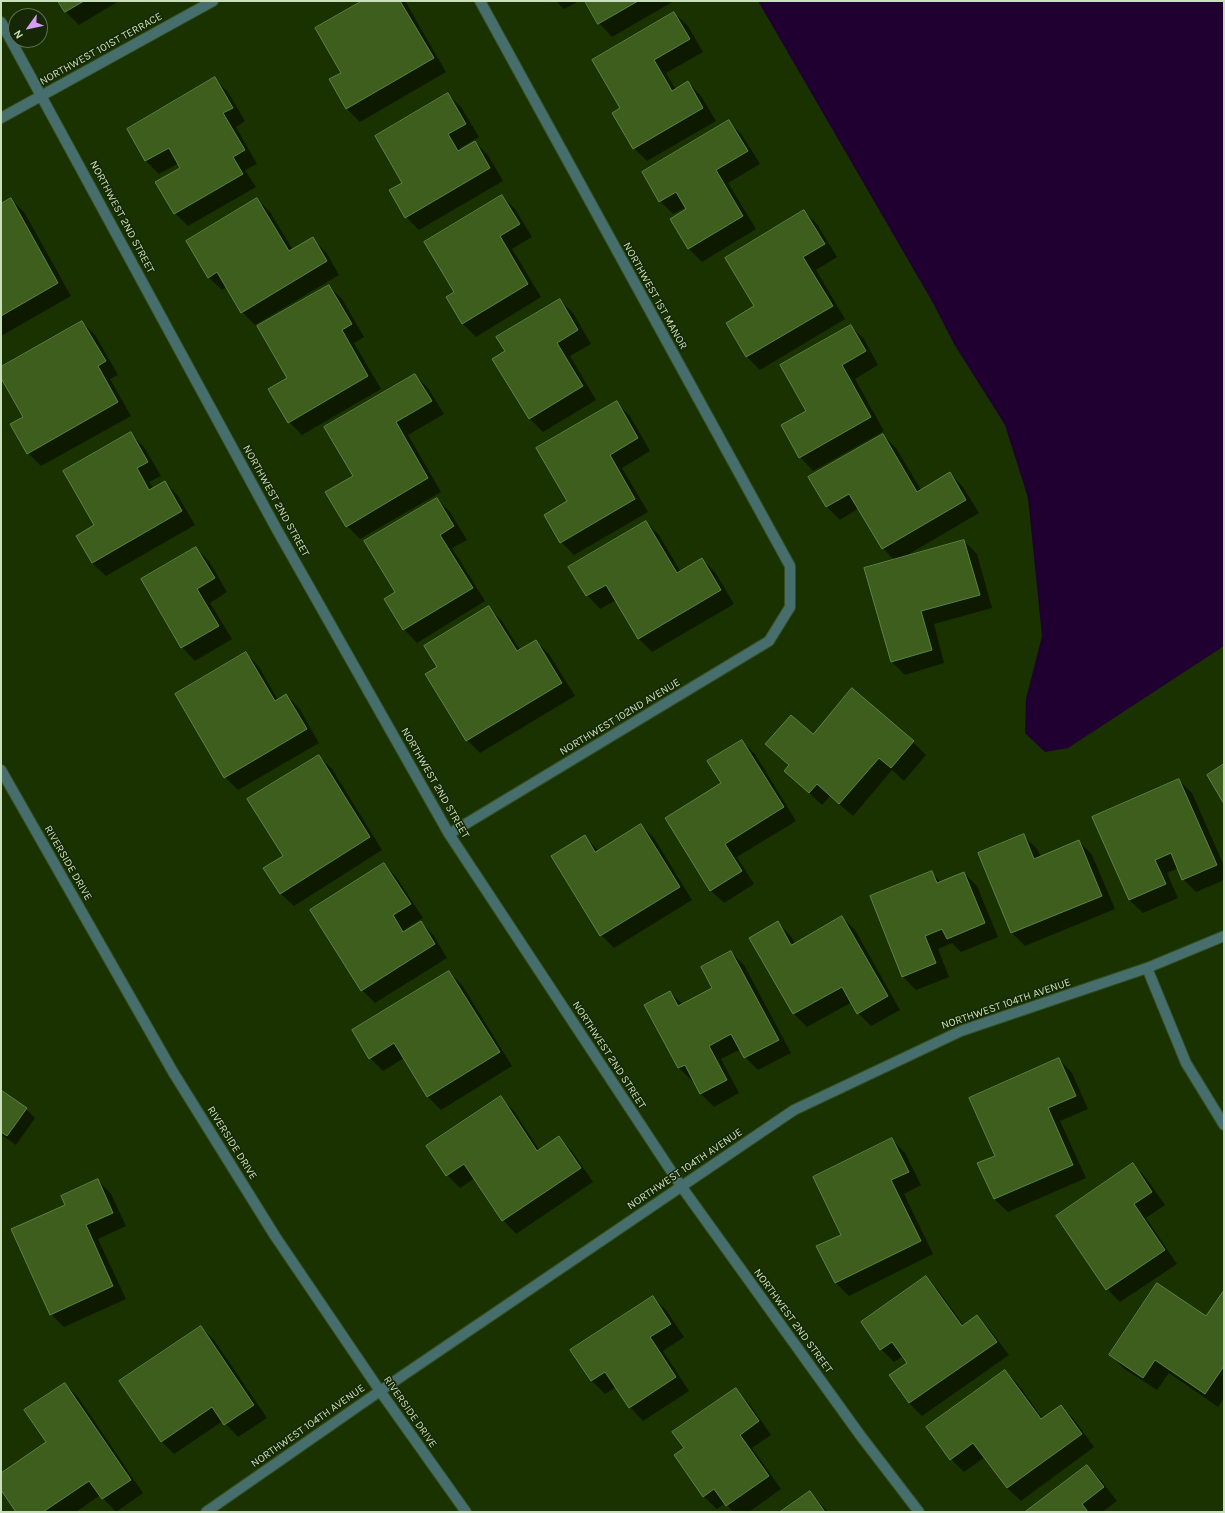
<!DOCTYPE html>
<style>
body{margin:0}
#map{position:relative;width:1225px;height:1513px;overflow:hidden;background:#193200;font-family:Karla,sans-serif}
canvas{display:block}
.frame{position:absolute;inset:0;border:2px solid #cadfbc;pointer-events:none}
.north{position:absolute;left:8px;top:8px;width:40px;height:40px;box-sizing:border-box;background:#152704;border:1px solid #5d714e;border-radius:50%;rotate:237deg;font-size:11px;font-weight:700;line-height:16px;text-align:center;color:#cadfbc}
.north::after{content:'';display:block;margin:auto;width:14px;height:18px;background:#d79bf9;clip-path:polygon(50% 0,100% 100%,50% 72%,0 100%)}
</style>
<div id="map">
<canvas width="1225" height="1513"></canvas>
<div class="frame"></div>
<div class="north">N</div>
</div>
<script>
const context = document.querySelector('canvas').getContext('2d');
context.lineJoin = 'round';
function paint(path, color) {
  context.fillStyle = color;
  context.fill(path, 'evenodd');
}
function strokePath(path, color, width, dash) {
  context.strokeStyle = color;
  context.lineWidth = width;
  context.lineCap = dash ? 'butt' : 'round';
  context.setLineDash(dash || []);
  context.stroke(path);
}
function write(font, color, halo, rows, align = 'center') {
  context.font = font + ' Karla,sans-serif';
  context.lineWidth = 3;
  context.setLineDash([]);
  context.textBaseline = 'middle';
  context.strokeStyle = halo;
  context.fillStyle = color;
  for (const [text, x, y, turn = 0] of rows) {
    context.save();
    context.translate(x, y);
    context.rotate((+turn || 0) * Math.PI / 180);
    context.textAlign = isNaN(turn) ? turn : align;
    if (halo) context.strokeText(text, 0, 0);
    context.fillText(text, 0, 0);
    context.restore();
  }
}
paint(new Path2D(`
 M758,1h466v645l-156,102 -23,4 -20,-19 1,-34 16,-63 -14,-138 -23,-73 -51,-81 -21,-41z`), '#200030');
paint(new Path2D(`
 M59,1h60l-40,24 -13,-13z
 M364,1h41l41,71 -86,50 -13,-13 -17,-29 12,-7z
 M556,1h23l-15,8z
 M586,1h88l-62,36 -13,-14z
 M674,13l14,13 15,26 -37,21 10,17 12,-8 13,14 15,25 -69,40 -13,-13 -13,-40z
 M215,79l13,13 17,29 -9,6 21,37 -12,6 11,17 -68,39 -13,-13 7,-45 -3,-5 -20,11 -13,-13 -18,-32z
 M448,94l13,13 18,30 -19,11 2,2 13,-8 13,13 15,26 -84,49 -13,-13 -3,-34z
 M729,122l13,13 18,29 -32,19 28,46 -54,33 -13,-13 -2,-39 -1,-3 -13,7 -13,-13z
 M502,196l13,13 17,28 -20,12 29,48 -65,40 -13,-13 -16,-27 8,-5z
 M11,199l13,13 47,84 -70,40v-131z
 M257,199l13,13 23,38 19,-11 14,13 13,23 -84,50 -13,-13 -15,-25 -5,3 -14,-13z
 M804,211l13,13 20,33 -21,13 29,49 -85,51 -13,-13 -20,-34 28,-17z
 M329,286l13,13 22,38 -10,6 27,46 -79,46 -13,-13v-44z
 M560,300l13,13 18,31 -21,12 26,44 -53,32 -14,-14 -23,-67z
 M82,322l13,13 23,40 -8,4 21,37 -90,50 -13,-13 -4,-35 -23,-42v-8z
 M851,326l13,13 14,26 -23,14 29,52 -71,40 -13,-14 7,-45z
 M415,375l13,13 16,26 -36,21 33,57 -81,47 -13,-13 7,-50z
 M616,402l14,14 20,35 -28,17 26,44 -74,43 -13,-13 8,-40z
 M131,434l13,13 17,29 -12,6 5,7 11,-7 13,14 17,29 -89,51 -14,-13 3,-37z
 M883,435l13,13 25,42 29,-17 13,14 16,26 -75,44 60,-16 13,13 15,54 -58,16 10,39 -39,12 -14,-14 3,-101 -11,-12 -24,-40 -19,12 -13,-13z
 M437,499l13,13 17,28 -15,8 33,53 -68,42 -13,-14 -18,-30 11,-6z
 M646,522l13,13 21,36 22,-12 13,13 19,32 -82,48 -13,-13 -23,-39 -16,9 -13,-14z
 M196,548l13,13 18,31 -17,11 22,36 -37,22 -13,-14z
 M489,608l13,13 18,29 16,-9 13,13 26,42 -95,57 -13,-13 -29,-73z
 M246,653l13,14 19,33 8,-5 13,13 20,35 -81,47 -13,-13z
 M813,735l100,7 13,13 -22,26 -12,-11 -39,46 -23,-20 -8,9 -37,-34 5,-5 -23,-22z
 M741,741l14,13 41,67 -59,36 17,27 -30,19 -14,-13 13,-106z
 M319,756l13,13 50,81 -88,56 -14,-13 4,-37z
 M1179,780l13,13 32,73v14l-28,12 -13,-13 -4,-11 -12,5 11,25 -35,15 -14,-13z
 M641,825l13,13 38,62 -78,48 -13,-13 -16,-98 14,14z
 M1024,836l13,13 4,8 38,-16 13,14 23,54 -90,37 -13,-13 -32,-80z
 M384,864l13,14 26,40 -18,11 2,2 14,-9 13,14 13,22 -72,45 -13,-13z
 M931,872l10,10 23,-9 13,13 21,51 -37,15 -9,-9 -14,6 11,28 -33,13 -13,-13z
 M842,917l13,13 45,80 -29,16 -13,-13 -6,-11 -45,25 -13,-13 -16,-91 13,13 4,8z
 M731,952l13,13 47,88 -33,17 -13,-13 -4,-8 -20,10 18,34 -25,14 -13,-13 -7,-14 -2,1 -13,-13 -33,-63 24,-13 13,13 31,-17z
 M449,972l13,13 50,81 -71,44 -13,-13 -24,-39 -21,13 -13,-13z
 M1059,1059l13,14 16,36 -28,12 26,57 -78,34 -14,-13 2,-43z
 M1,1091l25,18 9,9 -19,27 -14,-10 -1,1z
 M500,1097l14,14 26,40 19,-13 13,13 21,31 -77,52 -13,-14 -28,-42 -15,10 -13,-13z
 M892,1139l13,14 16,32 -17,9 29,60 -84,42 -14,-14 8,-47z
 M1133,1164l13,14 19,27 -19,13 31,46 -57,38 -13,-13z
 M98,1180l13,14 15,32 -28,13 28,60 -62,28 -13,-13 15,-109z
 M926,1278l13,13 25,35 13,-10 13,14 19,25 -87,61 -13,-13 -1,-40 -5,-7 -9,6 -13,-13z
 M1224,1292v106l-6,9 -49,-34 -12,17 -34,-22 -13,-14 96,-37z
 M653,1297l13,13 18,27 -21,14 26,40 -46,30 -13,-14 -14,-20 -11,7 -13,-13 -20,-31z
 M201,1327l13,13 53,78 -29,19 -15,-16 -49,33 -13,-13z
 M1005,1371l13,13 25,35 17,-13 14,13 20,28 -73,54 -14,-13 -22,-31 -21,15 -13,-13z
 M65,1384l13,13 65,96 -27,19 -16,-17 -24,17h-59l-16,-24v-14l46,-31z
 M735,1390l14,13 22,32 -19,13 29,41 -32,23h-16l-8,-9 -8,6 -14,-13 -18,-47z
 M1087,1466l13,13 17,22 -15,11h-76z
 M810,1492l18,20h-46z`), '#0007');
const building = new Path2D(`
 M58,1h26l-19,11z
 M362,1h38l34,57 -88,51 -17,-30 12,-6 -26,-45z
 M585,1h53l-40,23z
 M674,12l16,27 -36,21 18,31 16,-10 15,27 -70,41 -21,-36 8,-5 -28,-48z
 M215,77l18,31 -10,5 22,37 -12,7 10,17 -69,40 -19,-32 25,-14 -11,-20 -24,13 -18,-32z
 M448,93l18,31 -18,10 10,17 17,-10 15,27 -85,50 -16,-28 13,-7 -27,-47z
 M729,120l19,31 -32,19 27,46 -55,33 -18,-30 16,-10 -10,-17 -17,10 -17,-30z
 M502,195l18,29 -20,12 28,48 -66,40 -16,-27 8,-5 -30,-50z
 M11,198l47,85 -57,33v-112z
 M257,198l32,53 24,-14 14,24 -86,52 -24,-41 -9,6 -22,-37z
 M804,210l21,34 -22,13 30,49 -87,51 -20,-34 28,-17 -29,-48z
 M329,285l23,39 -10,6 26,46 -80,47 -20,-34 19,-11 -30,-52z
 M560,299l18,31 -21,13 26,43 -54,33 -37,-60 13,-8 -9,-14z
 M82,321l24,40 -8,5 20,36 -91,52 -17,-30 13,-7 -22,-39v-11z
 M851,325l15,26 -24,14 29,52 -72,41 -18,-33 25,-14 -26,-46z
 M415,374l17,27 -36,21 32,56 -82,49 -21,-35 28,-16 -29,-49z
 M617,401l21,37 -28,17 25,44 -75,44 -16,-28 23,-14 -31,-53z
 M131,432l17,30 -11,6 12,22 16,-9 17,30 -90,52 -16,-27 18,-11 -31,-54z
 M883,434l34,58 33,-20 16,28 -84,49 -33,-55 -23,13 -18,-30z
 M437,498l17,28 -14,9 33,53 -70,42 -19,-31 11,-7 -31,-51z
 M646,521l31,52 25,-15 19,32 -83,49 -32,-54 -20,11 -18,-29z
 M964,540l16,55 -59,16 11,39 -41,12 -27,-94z
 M196,547l19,31 -18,11 22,37 -38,22 -40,-69z
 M489,606l28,45 19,-11 26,43 -96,58 -41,-67 12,-7 -13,-21z
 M246,652l29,49 11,-7 21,35 -83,49 -49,-84z
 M852,688l62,53 -23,27 -12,-10 -40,46 -22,-20 -8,9 -25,-22 5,-6 -24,-21 26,-29 22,19z
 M742,740l42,67 -59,37 17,27 -32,20 -45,-73 56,-35 -14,-22z
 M319,755l51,82 -90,57 -17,-26 20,-12 -36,-57z
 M1224,764v40l-17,-29z
 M1179,779l38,86 -35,15 -11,-27 -16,7 11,24 -37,16 -37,-83z
 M641,824l39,63 -80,49 -49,-80 34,-21 10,17z
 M1024,834l10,25 45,-19 23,56 -91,37 -33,-80z
 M384,863l27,41 -18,11 10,17 18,-11 14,23 -74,47 -51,-81z
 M932,871l5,12 27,-11 21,51 -38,16 -5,-10 -17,7 11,27 -34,14 -32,-81z
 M842,916l46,80 -31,18 -15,-27 -49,27 -44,-76 29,-17 13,24z
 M731,951l48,89 -35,18 -13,-24 -22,12 18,34 -27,14 -15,-29 -7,3 -34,-63 26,-14 8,15 34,-18 -11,-21z
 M449,971l51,81 -73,45 -33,-54 -25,16 -17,-29z
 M1059,1058l17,38 -28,12 25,57 -79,34 -17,-36 18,-7 -26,-58z
 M1,1090l26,18 -20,28 -6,-4z
 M501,1096l36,55 22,-15 22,32 -79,53 -38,-57 -18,12 -20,-30z
 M892,1138l17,34 -18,8 30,61 -86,42 -19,-37 25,-11 -28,-58z
 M1133,1163l19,29 -18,12 31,46 -59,40 -50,-74z
 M98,1179l15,34 -27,12 27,61 -63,29 -39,-86 54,-24 -4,-9z
 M926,1276l36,50 15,-11 20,27 -88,61 -20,-28 18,-12 -15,-21 -12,8 -19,-28z
 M1157,1283l49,33 18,-26v76l-19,28 -50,-34 -12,18 -34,-23z
 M653,1296l18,28 -21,13 26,40 -47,31 -24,-36 -14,9 -21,-31z
 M201,1326l53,79 -30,20 -12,-18 -51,35 -42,-61z
 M1005,1370l36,49 20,-14 21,29 -75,54 -34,-45 -23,17 -24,-33z
 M65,1383l66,97 -29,19 -13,-18 -46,31h-27l-15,-22v-17l45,-31 -22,-32z
 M736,1388l23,33 -19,14 29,41 -43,30 -12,-17 -11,8 -29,-42 10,-7 -12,-16z
 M1087,1465l17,22 -22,17 6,8h-63z
 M810,1491l15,21h-45z`);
paint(building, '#3d5e1d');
strokePath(building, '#5f8440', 1);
const minor = new Path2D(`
 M1,22l275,506 173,306 232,352 179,249 59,77
 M1,118l212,-117
 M1,770l172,302 102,164 105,155 86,121
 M449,834l320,-193 21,-34v-41l-310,-565
 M1147,968l39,95 38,62
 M206,1512l174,-121 414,-281 167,-79 186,-63 77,-32`);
strokePath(minor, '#354e1e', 12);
strokePath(minor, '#456e6d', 10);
write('11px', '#cadfbc', '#152704', [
 ["NORTHWEST 101ST TERRACE",101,49,-29],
 ["NORTHWEST 2ND STREET",122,217,62],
 ["NORTHWEST 1ST MANOR",655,296,61],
 ["NORTHWEST 2ND STREET",276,501,61],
 ["NORTHWEST 102ND AVENUE",620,717,-31],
 ["NORTHWEST 2ND STREET",435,783,60],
 ["RIVERSIDE DRIVE",68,863,60],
 ["NORTHWEST 104TH AVENUE",1006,1004,-19],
 ["NORTHWEST 2ND STREET",609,1055,57],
 ["RIVERSIDE DRIVE",232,1143,58],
 ["NORTHWEST 104TH AVENUE",685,1169,-34],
 ["NORTHWEST 2ND STREET",793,1321,54],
 ["RIVERSIDE DRIVE",410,1412,55],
 ["NORTHWEST 104TH AVENUE",308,1426,-35]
]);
</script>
